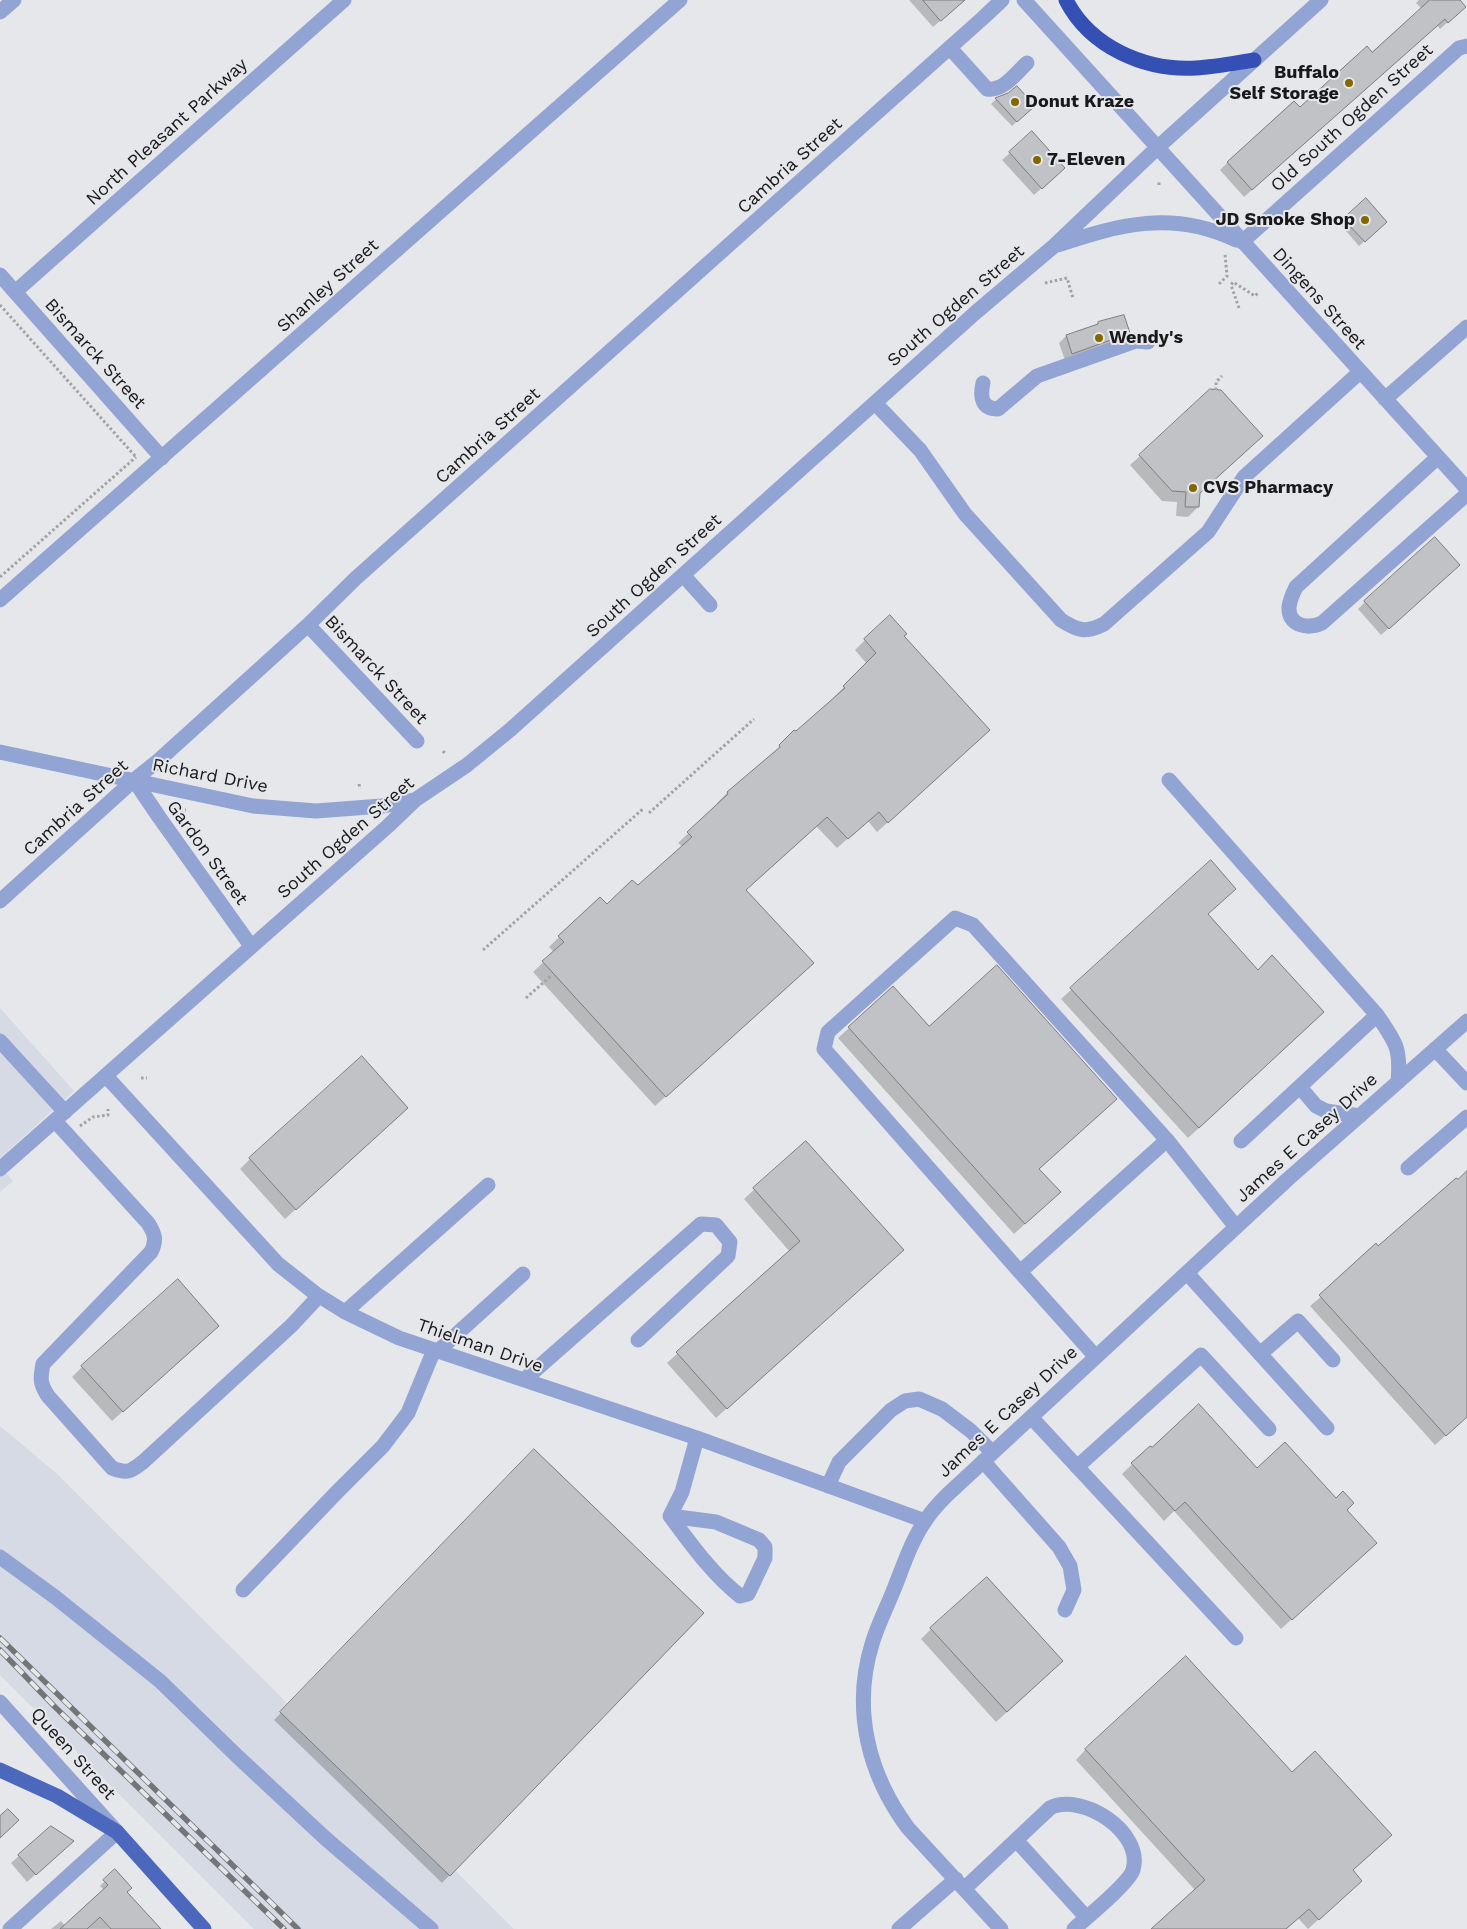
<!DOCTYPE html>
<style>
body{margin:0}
canvas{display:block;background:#e5e7ea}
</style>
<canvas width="1467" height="1929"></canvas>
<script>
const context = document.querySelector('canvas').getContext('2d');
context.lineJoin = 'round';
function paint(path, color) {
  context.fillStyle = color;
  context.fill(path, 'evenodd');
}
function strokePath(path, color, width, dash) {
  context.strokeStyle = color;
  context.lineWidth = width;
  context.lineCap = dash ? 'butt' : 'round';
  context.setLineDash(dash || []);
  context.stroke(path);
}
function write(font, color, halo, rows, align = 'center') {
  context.font = font + ' "Work Sans",sans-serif';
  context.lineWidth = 4;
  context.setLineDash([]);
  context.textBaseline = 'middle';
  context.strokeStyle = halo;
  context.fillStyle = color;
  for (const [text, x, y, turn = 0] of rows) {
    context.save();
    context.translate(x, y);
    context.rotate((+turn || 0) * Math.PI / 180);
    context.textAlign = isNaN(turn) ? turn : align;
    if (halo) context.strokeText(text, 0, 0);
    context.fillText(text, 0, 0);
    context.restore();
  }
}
paint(new Path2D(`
 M0,1008l74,83 -74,67z
 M0,1166l13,15 -13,11z
 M0,1426l56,47 458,456h-260l-254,-254z`), '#d5dae4');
paint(new Path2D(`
 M909,0h55l-31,27z
 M1419,0h39l-1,14 -17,15 -3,-4 -193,172 -24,-27 7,-7 145,-109 50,-45 -6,-6z
 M1009,94l24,12 -21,20 -21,-22 5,-5z
 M1010,153l46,22 -22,20 -32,-35z
 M1344,220l37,7 -22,19 -19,-22z
 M1098,323l31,10 -8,7 -56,20 -6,-17 7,-7 28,-10z
 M1140,456l58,37v14l-10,10 -12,-1 1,-14 -15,-1 -32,-36z
 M1451,572l-70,63 -23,-26 7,-7z
 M903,636l76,104 -102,92 -9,-11 -31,27 -21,-22 -71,65 57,82 -147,133 -122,-134 21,-20 -5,-5 10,-10 79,-50 45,-40 -5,-4 40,-38 -1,-2 10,-10 43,-36 24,-26 2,2 39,-34 -1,-2 33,-33 -12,-14 10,-10z
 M1211,862l-4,52 51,57 55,51 -125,116 -127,-139z
 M893,988l145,181 11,33 -35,32 -176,-196z
 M397,1118l-112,101 -45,-50 10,-10z
 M806,1142l86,118 -176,158 -49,-55 123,-111 -46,-53z
 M1467,1173v243l-32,29 -125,-139z
 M208,1336l-96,85 -40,-44 10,-10z
 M1150,1447l107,23 79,30 9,11 20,42 -84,76 -107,-118 -10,10 -42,-47z
 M534,1450l169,163 -261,270 -168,-163z
 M931,1629l121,42 -56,51 -75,-83z
 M1086,1749l264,142 -42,38 -10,-11 -12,11h-133l42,-39 -119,-130z
 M51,1827l14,21 -38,34 -16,-19z
 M115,1871l11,21 33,37h-108l10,-8 4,5 39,-36 -4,-4z`), '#0003');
const building = new Path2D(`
 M923,0h42l-24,21z
 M1430,0h30l6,7 -18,16 -3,-4 -193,171 -25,-28 67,-61 6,6 67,-61 5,6z
 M1017,86l18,20 -18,16 -22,-24 13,-5z
 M1032,131l33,37 -23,21 -33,-37z
 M1366,198l21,24 -22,20 -22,-23z
 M1124,315l6,18 -58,21 -6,-19 32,-11v-2z
 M1210,389l11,1 42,46 -63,57 -1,14h-14l1,-15 -14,-1 -33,-36z
 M1435,537l25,28 -71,64 -25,-28z
 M890,615l17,19 -3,2 86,94 -102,93 -9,-11 -31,27 -21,-22 -81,73 68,73 -148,134 -124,-136 22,-19 -6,-6 42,-39 7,7 25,-24 6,5 54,-48 -5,-5 41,-38 -1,-2 53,-45 -1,-2 15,-15 2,1 49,-43 -2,-2 33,-33 -12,-14z
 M1211,860l25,29 -28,25 50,56 14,-15 52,57 -125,116 -129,-140z
 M997,965l120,134 -78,70 22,23 -36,32 -177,-197 45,-41 36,40z
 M362,1056l46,52 -112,102 -47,-52z
 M806,1141l98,109 -177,159 -51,-57 124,-111 -47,-53z
 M1467,1171v246l-21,19 -127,-141 57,-52 2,3 78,-68 2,1z
 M178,1279l41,47 -96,86 -42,-46z
 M1199,1404l58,64 28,-26 51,56 7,-7 11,12 -7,7 30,33 -85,77 -107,-118 -10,9 -44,-48 19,-17 2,1z
 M534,1449l170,164 -254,263 -170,-164z
 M987,1577l76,84 -56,51 -77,-84z
 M1186,1656l106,116 23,-21 77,84 -39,35 9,11 -43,39 -10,-11 -23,20h-135l54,-49 -120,-131z
 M8,1809l11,11 -19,18v-22z
 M51,1826l23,15 -38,34 -18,-20z
 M115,1869l17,19 -5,4 34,37h-50l-11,-12 -13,12h-27l48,-44 -5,-5z`);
paint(building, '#c1c2c6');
strokePath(building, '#7b7c7f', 1);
strokePath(new Path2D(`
 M1159,185v-3
 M1045,283l22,-5 6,20
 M1219,284l8,-8 -2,-22
 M0,305l136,152
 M1239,308l-8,-23 2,-3 22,14 3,-3
 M1216,390v-8l6,-6
 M0,577l136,-120
 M443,751l3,4
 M359,784l1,5
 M91,793l2,-1
 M180,810h6
 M649,813l105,-94
 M483,950l161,-142
 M526,998l26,-23
 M141,1078h6
 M80,1126l13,-9 15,-2v-6`), '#a0a2a4', 3, [2.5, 2.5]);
strokePath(new Path2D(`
 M1024,0l443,489
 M0,12l14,-12
 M950,48l37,41c17,2 28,-15 40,-26
 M1242,242l207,-185 10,-9 8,-2
 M1058,245c62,-21 115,-35 178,-5
 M0,275l162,183
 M15,292l329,-292
 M983,383c-3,13 -2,26 15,26l39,-33 99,-35 12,1
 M1385,399l82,-72
 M875,403l45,47 45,64 96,106c17,11 25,13 43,4l104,-92 36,-55 116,-105
 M1438,457l-142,130c-3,6 -6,13 -7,20 -1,20 20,22 33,16l145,-129
 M683,575l27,30
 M0,600l680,-600
 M308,625l109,116
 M0,752l253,54 63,5 66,-5 33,-6
 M134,780l25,37 92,129
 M1169,780l208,235 -136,126
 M0,901l134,-121 25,-20 149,-135 48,-47 628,-561 18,-17
 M1377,1015c19,28 24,33 21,67
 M0,1041l65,71
 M1435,1049l32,34
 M106,1076l172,188 38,30 29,18 54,26 298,100 228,83
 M1300,1087l16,19 10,5 34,5
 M55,1121l93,102c7,11 9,17 3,29l-108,112c-3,15 -3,20 5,32l64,72c15,6 18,4 31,-6l149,-137 27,-29
 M1408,1168l59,-51
 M0,1169l388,-343 27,-26 52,-35 43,-35 465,-417 79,-67 103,-98 164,-148
 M1020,1272l-196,-223 4,-17 127,-114 18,7 194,215
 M1187,1273l140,155
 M345,1312l143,-127
 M438,1351l85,-77
 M1260,1354l38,-33 35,39
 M1096,1357l-76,-85 147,-132 69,87
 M524,1380l177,-156 15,1 14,17 -2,14 -90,84
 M1031,1417l205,221
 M983,1461l76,86 11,19 4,24 -9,20
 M1077,1467l124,-112 68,74
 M828,1486l11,-24 52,-52 14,-9 14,-2 23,10 29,22 21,21
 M670,1516c21,28 42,58 70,80l8,-2 17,-36v-11l-6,-7 -43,-18 -46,-6 12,-24 15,-54
 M0,1557l55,40 105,84 77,75 88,82 106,91
 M243,1590l94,-98 46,-46 25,-33 26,-63
 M0,1702l117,130 -107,97
 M1016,1840l70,77
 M964,1889l86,-81c32,-16 94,24 83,62 -4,13 -47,48 -59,59
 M899,1929l57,-50
 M1001,1929l-93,-101c-40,-54 -56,-119 -36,-184 5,-17 13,-33 20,-50 10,-24 18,-51 33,-73 6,-9 14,-18 22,-26l341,-316 179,-158`), '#91a4d3', 15);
strokePath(new Path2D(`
 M0,1770l57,26 60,36 87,97`), '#4c68bd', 15);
strokePath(new Path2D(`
 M1066,0c24,47 79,71 130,68 19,-1 39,-5 58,-8`), '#3450b4', 15);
const rail = new Path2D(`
 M0,1638l298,291
 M0,1650l55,57 229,222`);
strokePath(rail, '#747578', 5.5);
strokePath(rail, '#e5e7ea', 4, [11]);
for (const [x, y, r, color] of [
 [1349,83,5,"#856700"],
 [1015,102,5,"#856700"],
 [1037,160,5,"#856700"],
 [1365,220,5,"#856700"],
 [1099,338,5,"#856700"],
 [1193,488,5,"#856700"]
]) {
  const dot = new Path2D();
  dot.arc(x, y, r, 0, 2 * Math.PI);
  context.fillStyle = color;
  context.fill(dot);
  strokePath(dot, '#e5e7ea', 2);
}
write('bold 18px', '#19191b', '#e5e7ea', [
 ["Buffalo",1339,73,"right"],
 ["Self Storage",1339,94,"right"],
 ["Donut Kraze",1025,102],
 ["7-Eleven",1047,160],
 ["JD Smoke Shop",1355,220,"right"],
 ["Wendy's",1109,338],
 ["CVS Pharmacy",1203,488]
], 'left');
write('18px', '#19191b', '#e5e7ea', [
 ["Old South Ogden Street",1352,118,-42],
 ["North Pleasant Parkway",167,132,-42],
 ["Cambria Street",790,166,-42],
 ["Shanley Street",328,286,-42],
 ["Dingens Street",1319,299,48],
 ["South Ogden Street",956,306,-41],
 ["Bismarck Street",95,354,48],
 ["Cambria Street",488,436,-42],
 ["South Ogden Street",654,576,-42],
 ["Bismarck Street",376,670,47],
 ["Richard Drive",210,776,11],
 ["Cambria Street",76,808,-42],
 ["South Ogden Street",346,838,-41],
 ["Gardon Street",207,853,54],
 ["James E Casey Drive",1307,1138,-42],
 ["Thielman Drive",480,1346,19],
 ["James E Casey Drive",1008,1412,-43],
 ["Queen Street",73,1754,48]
]);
</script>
